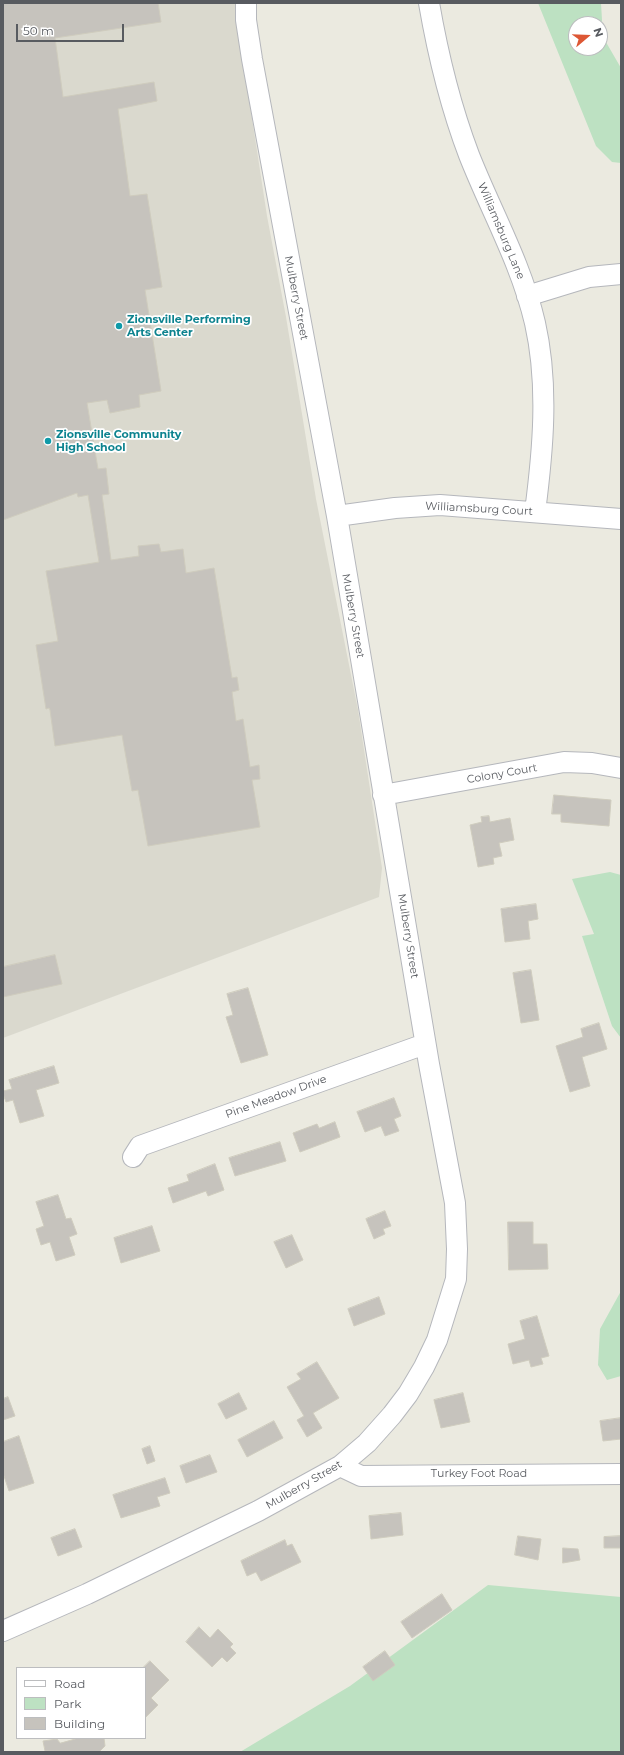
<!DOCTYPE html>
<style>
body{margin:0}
#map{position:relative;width:624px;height:1755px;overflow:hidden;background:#ebeae0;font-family:Montserrat,sans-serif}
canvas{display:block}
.frame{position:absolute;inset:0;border:4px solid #585b60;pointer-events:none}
.legend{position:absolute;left:16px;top:1667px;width:130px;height:72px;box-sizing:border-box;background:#fff;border:1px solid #bcbdbf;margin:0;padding:5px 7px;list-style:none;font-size:12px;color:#585b60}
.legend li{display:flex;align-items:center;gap:8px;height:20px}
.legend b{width:20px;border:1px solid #bcbdbf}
.north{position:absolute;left:568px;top:16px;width:40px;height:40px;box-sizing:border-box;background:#fff;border:1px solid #bcbdbf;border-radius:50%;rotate:71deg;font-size:11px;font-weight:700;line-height:16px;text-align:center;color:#585b60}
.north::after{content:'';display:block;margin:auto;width:14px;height:18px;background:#dd5734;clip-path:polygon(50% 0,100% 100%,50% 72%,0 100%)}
.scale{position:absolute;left:16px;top:24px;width:108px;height:18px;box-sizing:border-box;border:2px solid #585b60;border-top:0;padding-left:5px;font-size:12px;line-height:14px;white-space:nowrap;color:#585b60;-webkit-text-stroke:3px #fff;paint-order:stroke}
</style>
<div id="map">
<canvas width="624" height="1755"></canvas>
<div class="frame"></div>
<ul class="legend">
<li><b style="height:5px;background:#fff"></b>Road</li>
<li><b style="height:11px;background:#bde1c2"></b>Park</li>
<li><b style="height:11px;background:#c6c3bd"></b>Building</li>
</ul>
<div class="north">N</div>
<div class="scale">50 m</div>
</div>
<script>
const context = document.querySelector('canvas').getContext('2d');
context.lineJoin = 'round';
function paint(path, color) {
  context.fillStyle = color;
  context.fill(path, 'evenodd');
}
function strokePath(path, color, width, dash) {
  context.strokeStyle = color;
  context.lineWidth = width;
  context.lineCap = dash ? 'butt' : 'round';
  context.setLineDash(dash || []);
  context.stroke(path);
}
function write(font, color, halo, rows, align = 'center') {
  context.font = font + ' Montserrat,sans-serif';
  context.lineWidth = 3.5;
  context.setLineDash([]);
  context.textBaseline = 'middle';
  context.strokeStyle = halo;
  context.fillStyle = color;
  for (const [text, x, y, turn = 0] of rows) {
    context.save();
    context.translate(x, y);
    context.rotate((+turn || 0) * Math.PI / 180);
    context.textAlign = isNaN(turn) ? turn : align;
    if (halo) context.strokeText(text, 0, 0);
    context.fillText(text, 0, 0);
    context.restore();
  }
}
paint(new Path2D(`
 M3,3h237l4,63 23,150 19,101 30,182 42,211 24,158 -3,29 -376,141z`), '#dad9ce');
paint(new Path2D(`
 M538,3h63l2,34 18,31v95l-9,-1 -16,-16zM576,24h24v24h-24z
 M610,872l11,3v163l-9,-12 -30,-90 12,-2 -22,-55z
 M621,1291v85l-14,4 -9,-15 2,-36z
 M488,1585l133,12v155h-381l110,-66z`), '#bde1c2');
const building = new Path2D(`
 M3,3h155l3,19 -106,16 8,59 91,-15 3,19 -39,8 12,87 17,-2 15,93 -17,3 16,101 -22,4 1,12 -30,6 -3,-13 -20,3 11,66 8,-1 3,26 -7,1 9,65 28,-4 -1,-10 21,-2 2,8 22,-3 3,24 28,-5 18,110 5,-1 2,13 -7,2 4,29 7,-2 7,48 9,-2 1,14 -8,1 8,47 -112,19 -10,-56 -6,1 -10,-56 -67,11 -5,-36 -1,-2 -3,1 -10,-64 22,-4 -12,-70 53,-9 -11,-67 -10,2 -1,-4 -74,27z
 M554,795l57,5 -2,26 -48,-4v-8h-9z
 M489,816l1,6 20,-4 4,22 -15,3 3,13 -9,2 1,6 -16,3 -8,-42 12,-3 -1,-5z
 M536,904l2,15 -10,2 2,18 -25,3 -4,-33z
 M55,955l7,29 -59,13v-30z
 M531,970l8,50 -18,3 -8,-50z
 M248,988l20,67 -27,8 -15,-46 7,-2 -6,-21z
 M599,1023l8,26 -25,8 8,29 -20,6 -14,-46 27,-9 -2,-8z
 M54,1066l5,17 -23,7 8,26 -24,7 -7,-23 -7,2 -3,-8v-3l9,-2 -3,-9z
 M394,1098l7,18 -7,3 5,12 -14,5 -4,-10 -16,6 -8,-20z
 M335,1122l5,15 -40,15 -7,-19 24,-9 2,4z
 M280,1142l6,19 -51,15 -6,-18z
 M215,1164l9,26 -16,6 -2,-5 -33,12 -5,-15 21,-7 -2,-6z
 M58,1195l8,24 5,-1 6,16 -8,3 6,18 -19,6 -6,-19 -9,3 -5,-16 8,-3 -8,-24z
 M385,1211l6,15 -8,3 2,5 -11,5 -8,-20z
 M508,1222h25v22h14l1,25 -39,1z
 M152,1226l8,25 -39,12 -7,-25z
 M292,1235l11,25 -17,8 -12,-26z
 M379,1297l6,17 -31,12 -6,-17z
 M537,1316l12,40 -8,2 2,6 -12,3 -2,-7 -16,4 -5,-20 17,-5 -5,-18z
 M317,1362l22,36 -26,15 9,15 -15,9 -10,-17 7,-4 -17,-29 14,-8 -4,-5z
 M239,1393l8,16 -21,10 -8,-15z
 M463,1393l7,29 -29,6 -7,-28z
 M8,1397l7,19 -12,4v-21z
 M621,1418v21l-18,2 -3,-20z
 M274,1421l9,17 -36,19 -9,-17z
 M19,1436l15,47 -25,8 -6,-18v-31z
 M150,1446l5,15 -8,3 -5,-15z
 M210,1455l7,17 -31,11 -6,-17z
 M165,1478l5,15 -13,4 3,9 -39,12 -8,-23z
 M401,1513l2,22 -32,4 -2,-23z
 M75,1529l7,18 -24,9 -7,-18z
 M518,1536l23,3 -3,21 -23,-5z
 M621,1536v12h-17v-11z
 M285,1540l2,6 5,-2 9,18 -40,19 -5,-9 -9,4 -6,-15z
 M563,1548l15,1 2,11 -17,3z
 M442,1594l10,16 -40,28 -11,-16z
 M199,1627l11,11 8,-9 15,15 -3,3 6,6 -9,9 -5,-5 -10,10 -26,-25z
 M385,1651l10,14 -22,16 -10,-14z
 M150,1661l19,19 -18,18 7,7 -13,13v-50h-2z
 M79,1738h25l1,8 -6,6 -54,-1 -2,-10 14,-2 3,4z`);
paint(building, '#c6c3bd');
strokePath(building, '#cfccbe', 1);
const minor = new Path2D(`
 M429,3c9,52 21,102 40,152 22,56 52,108 66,168 14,62 8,127 0,189
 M527,296l62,-19 32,-3
 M337,516l58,-8 45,-3 181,14
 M383,795l181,-33 28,1 29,5
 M133,1157l7,-11 285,-102
 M340,1466l21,10 260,-2
 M3,1631l84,-37 171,-83 82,-45 27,-23 25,-28 16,-21 16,-27 13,-27 19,-61 1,-30 -2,-46 -26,-139 -92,-548 -85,-457 -6,-39v-17`);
strokePath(minor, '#b5b7bc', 22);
strokePath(minor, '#fff', 20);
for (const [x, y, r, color] of [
 [119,326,4,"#0f9aa8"],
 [48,441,4,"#0f9aa8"]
]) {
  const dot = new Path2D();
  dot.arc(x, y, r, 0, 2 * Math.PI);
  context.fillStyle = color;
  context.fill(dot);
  strokePath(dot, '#fff', 1.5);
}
write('11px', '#585b60', '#fff', [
 ["Williamsburg Lane",501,231,67],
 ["Mulberry Street",296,298,79],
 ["Williamsburg Court",479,509,3],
 ["Mulberry Street",353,616,80],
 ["Colony Court",502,774,-10],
 ["Mulberry Street",408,936,81],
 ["Pine Meadow Drive",276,1097,-20],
 ["Turkey Foot Road",479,1474],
 ["Mulberry Street",304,1485,-30]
]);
write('bold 11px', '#0d838f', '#fff', [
 ["Zionsville Performing",127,320],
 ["Arts Center",127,333],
 ["Zionsville Community",56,435],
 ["High School",56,448]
], 'left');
</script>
